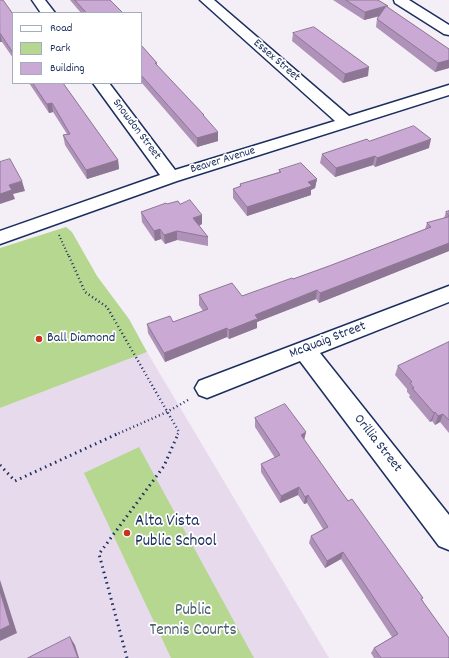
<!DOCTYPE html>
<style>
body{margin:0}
#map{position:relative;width:449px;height:658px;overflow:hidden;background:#f4eef7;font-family:Dekko,sans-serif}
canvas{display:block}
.legend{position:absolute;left:12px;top:12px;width:130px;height:72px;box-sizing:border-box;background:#fff;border:1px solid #a4acbf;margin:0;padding:5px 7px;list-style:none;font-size:12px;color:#1b2f5e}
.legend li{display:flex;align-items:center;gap:8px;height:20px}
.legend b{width:20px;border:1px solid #a4acbf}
</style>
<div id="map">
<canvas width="449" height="658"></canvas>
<ul class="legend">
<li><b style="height:5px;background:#fff"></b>Road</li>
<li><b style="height:11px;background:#b6d790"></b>Park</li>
<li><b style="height:11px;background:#caaad5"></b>Building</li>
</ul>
</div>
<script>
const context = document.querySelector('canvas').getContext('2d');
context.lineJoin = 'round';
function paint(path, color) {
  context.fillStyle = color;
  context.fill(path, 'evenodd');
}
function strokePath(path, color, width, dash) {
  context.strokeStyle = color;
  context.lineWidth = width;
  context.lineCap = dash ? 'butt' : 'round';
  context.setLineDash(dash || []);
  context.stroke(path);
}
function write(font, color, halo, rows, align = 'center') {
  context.font = font + ' Dekko,sans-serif';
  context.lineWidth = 3.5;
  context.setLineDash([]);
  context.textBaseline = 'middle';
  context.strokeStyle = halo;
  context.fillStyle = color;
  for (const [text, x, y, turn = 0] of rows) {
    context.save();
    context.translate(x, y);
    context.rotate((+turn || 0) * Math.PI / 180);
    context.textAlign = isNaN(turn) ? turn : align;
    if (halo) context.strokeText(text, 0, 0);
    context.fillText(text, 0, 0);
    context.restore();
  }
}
paint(new Path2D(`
 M147,352l182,306h-329v-250z`), '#e7daed');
paint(new Path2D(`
 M66,227l6,5 25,44 32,43 18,33 -147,56v-160z
 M139,447l115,211h-83l-87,-185z`), '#b6d790');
const minor = new Path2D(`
 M32,0h13l10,13h-14z
 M200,0h14l135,116 100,-31v10l-272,86 -177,63v-13l160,-56 -67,-92h16l66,87 160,-49z
 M394,0h15l40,25v10l-5,-1 -49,-31z
 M449,286v16l-129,51 129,162v35l-10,-4 -139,-185 -93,37 -8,-3 -4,-7 4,-7z`);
strokePath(minor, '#1b2f5e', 3);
strokePath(new Path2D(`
 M59,235l10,22`), '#1b2f5e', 2, [1, 2.5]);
strokePath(new Path2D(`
 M69,256l16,36 22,15 72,125 -2,3
 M115,435l52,-23 21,-12`), '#1b2f5e', 2.5, [1, 3]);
strokePath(new Path2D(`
 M0,465l15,16 102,-47
 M127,658l-28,-104 65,-88 14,-32`), '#1b2f5e', 3, [1.5, 4]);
paint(minor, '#fff');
paint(new Path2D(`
 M0,0l13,14v44l-11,-16h-2z
 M70,0h40l13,13h-42z
 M333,0h45l10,6 -1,1 62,42v19l-14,4 -59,-45 1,-8 2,-3 -15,4z
 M293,33l75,43 -25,7 -51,-42z
 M141,45l16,18v3l47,49v2l14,24 -21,6 -56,-65z
 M29,83h34l55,77 1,9 -32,10 -22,-34 -2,-10 4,-1 -14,-22 -4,1z
 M369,141l60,7 -54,19 -2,-2 -38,12 -15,-14 2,-9z
 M279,170l38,9 -2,9 -4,2v5l-64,21 -14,-18v-9l7,-3v-2l39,-12z
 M167,204h13l22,20 -3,2 9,11v9l-31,-6 -12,4 -4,-5 -6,2 -13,-19 -1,-10z
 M449,211v40l-130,52 -3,-4 -59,23v6l-3,1 -25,10 -2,-2 -62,25 -17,-29 -1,-9 26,-2 30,-11 -4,-6v-10l43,1 51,-17 36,-13 96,-37 2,-6 17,-5 2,-6z
 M449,342v91l-9,-11 -5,3 -3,-4 -2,1 -21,-25 1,-2 -3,-3v-3l-12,-14 3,-9z
 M255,418l51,14 -2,8 44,61 75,97 -1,1 27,59h-75l-3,-5 3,-5 18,-11 -51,-78 -16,9 -16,-25 2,-7 12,-7 -16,-26 -3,1 -6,-9 -18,8 -19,-31v-8l14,-6 -20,-31z`), '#ae92b7');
paint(new Path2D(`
 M386,6l-2,9 -20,5 1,-8z
 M0,33l2,9h-2z
 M449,60v8l-14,4 3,-9z
 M369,67l-1,9 -25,7 2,-9z
 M52,103l1,9 -4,1 -2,-9z
 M218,132v9l-21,6v-9z
 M431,139l-2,9 -54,19 2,-9z
 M375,156l-2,9 -38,12 1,-9z
 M118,160l1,9 -32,10 -1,-9z
 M317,179l-2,9 -4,2v5l-64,21v-9z
 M22,181l3,10 -12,3 2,5 -15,5v-10l9,-9z
 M202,215v9l-9,4v-10z
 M160,229l1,10 -6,2 -1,-10z
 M177,231v9l-12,4 -1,-9z
 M449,243v8l-130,52 1,-10z
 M317,290l-1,9 -59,23v6l-28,11v-9l26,-15z
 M227,328v9l-62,25 -1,-9z
 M435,412l-3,9 -2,1 4,-9z
 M443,414l-3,8 -5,3 3,-9z
 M306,432l-2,8 -3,-5z
 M299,487l-1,8 -18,8 1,-7z
 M308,495l-1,8 -3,1 1,-7z
 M343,552l-2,7 -16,9 2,-7z
 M0,580l17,53 -17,8z
 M70,637l5,8 4,13h-1z`), '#8d7795');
const building = new Path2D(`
 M0,0h3l10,14v39l-13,-20z
 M75,0h35l13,13h-36z
 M346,0h32l10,6h-2l63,43v11l-11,3 -61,-44 9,-13 -21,6z
 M314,27l55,40 -24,7 -52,-41z
 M141,45l16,18h-2l49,52h-1l15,17 -21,6 -56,-63z
 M33,83h30l55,77 -32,10 -23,-35 7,-1 -18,-31 -5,1z
 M414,126l17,13 -54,19 -2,-2 -39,12 -14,-14 45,-15 2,2z
 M10,159l12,22 -13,4 3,5 -12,4v-32z
 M301,163l16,16 -9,3 4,4 -65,21 -14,-18 8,-3 -1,-2 41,-12 -2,-2z
 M190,200l12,15 -9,3 15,19 -31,-6 -13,4 -4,-6 -6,2 -13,-19 25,-9 1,1 11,-3 2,3z
 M449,211v5l-3,-4z
 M449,217v26l-129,50 -3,-3 -62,25 3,4 -4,1 -25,10 -2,-2 -63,25 -17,-29 23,-8 3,6 35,-13 -9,-14 33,-12 10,13 50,-18 1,1 36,-13 102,-39 -4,-4z
 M449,342v78l-6,-6 -5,2 -3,-4 -1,1 -22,-25h2l-4,-5 2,-1 -14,-16z
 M285,404l21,28 -5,3 47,66 4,-2 71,99 -2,1 28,39v19l-1,1h-67l-7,-10 24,-14 -55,-82 -16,9 -16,-25 17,-9 -20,-32 -3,2 -6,-10 -18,9 -20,-32 19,-9 -25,-37z
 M0,591l10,34 -10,5z
 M70,637l8,21h-50z`);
paint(building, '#caaad5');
strokePath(building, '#8d7795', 1);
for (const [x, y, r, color] of [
 [39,339,4,"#c8321e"],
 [127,533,4,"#c8321e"]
]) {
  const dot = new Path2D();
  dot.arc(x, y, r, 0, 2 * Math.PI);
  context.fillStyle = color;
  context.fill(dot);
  strokePath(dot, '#fff', 1.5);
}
write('12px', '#1b2f5e', '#fff', [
 ["Essex Street",276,61,41],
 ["Snowdon Street",136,130,53],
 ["Beaver Avenue",223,161,-17]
]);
write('14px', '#1b2f5e', '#fff', [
 ["Ball Diamond",47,339]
], 'left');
write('14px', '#1b2f5e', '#fff', [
 ["McQuaig Street",328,341,-21],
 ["Orillia Street",377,444,52]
]);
write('17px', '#1b2f5e', '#fff', [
 ["Alta Vista",135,523],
 ["Public School",135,543]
], 'left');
write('17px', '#4a616d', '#fff', [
 ["Public",193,612],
 ["Tennis Courts",193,632]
]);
</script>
